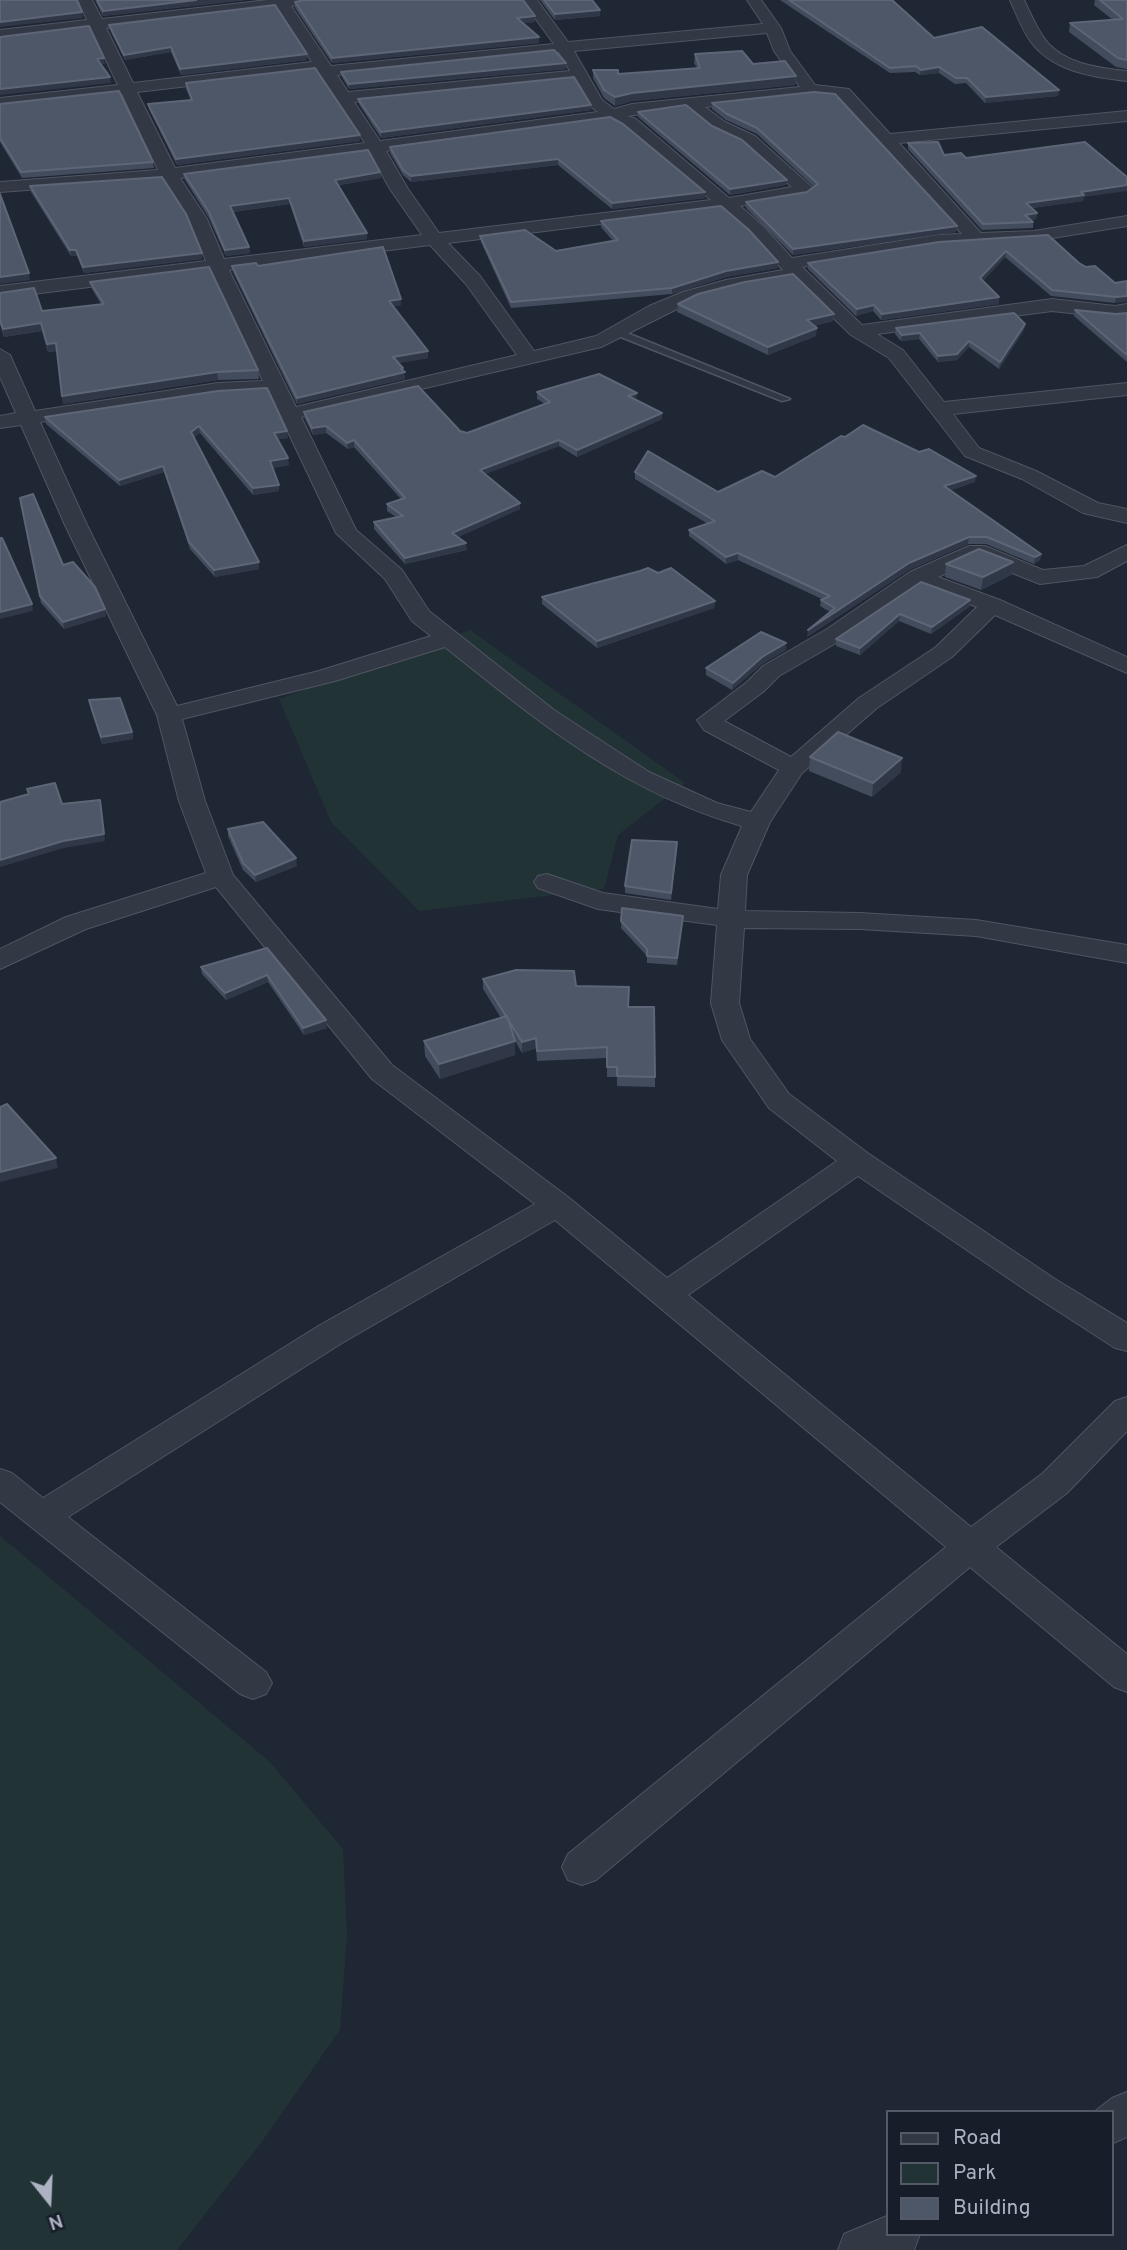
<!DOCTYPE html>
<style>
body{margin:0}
#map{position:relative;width:1127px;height:2250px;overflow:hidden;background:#1f2634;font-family:Overpass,sans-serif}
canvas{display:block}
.legend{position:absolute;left:886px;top:2110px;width:228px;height:126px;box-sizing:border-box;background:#181e29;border:2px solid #535966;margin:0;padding:9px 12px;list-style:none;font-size:21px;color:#acb2c2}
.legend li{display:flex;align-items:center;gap:14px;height:35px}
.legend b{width:35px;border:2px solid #535966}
.north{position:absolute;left:14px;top:2166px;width:70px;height:70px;-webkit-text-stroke:5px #181e29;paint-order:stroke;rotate:162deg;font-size:19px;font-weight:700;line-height:28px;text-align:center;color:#acb2c2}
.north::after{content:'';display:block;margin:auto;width:24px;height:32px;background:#acb2c2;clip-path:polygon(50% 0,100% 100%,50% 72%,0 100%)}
</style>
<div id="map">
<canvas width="1127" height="2250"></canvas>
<ul class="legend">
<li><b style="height:9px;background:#333845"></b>Road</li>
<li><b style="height:19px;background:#223336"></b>Park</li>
<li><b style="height:19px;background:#4e5768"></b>Building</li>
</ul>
<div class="north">N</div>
</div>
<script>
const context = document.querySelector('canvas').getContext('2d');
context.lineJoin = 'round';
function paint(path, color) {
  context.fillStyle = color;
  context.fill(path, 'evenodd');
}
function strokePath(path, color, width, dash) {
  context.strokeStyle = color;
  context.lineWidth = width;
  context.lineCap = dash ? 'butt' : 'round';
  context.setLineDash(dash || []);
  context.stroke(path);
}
paint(new Path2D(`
 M470,630l215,153 -67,52 -14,54 -185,22 -88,-89 -52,-123z
 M0,1536l270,226 73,87 4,86 -7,95 -79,113 -84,107h-177z`), '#223336');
const service = new Path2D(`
 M616,331h6l168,68 -8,2 -166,-66z`);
const minor = new Path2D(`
 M78,0h14l10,19 166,-19h38l-2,4 -13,2 40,60 223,-22 -32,-44h15l31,42 195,-18 -16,-24h14l20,28 9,23 25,34 34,4 41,45 237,-23v10l-228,22 82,90 53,-2 93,-15v10l-93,15 -96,4 -136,22 60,58 190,-26 63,7 12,-2v12l-12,2 -63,-7 -175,23 26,16 41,52 183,-19v12l-174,19 26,34 57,23 62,32 29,6v14l-44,-10 -61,-34 -57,-23 -76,-98 -38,-23 -58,-56 -49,8 -47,12 -96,48 -300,70 55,113 46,40 27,41 125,99 95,62 68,31 34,9 28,-42 -75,-40 -7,-10 50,-38 16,-16 64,-37 83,-57 59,-26h16l58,24 41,-4 43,-21v16l-30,16 -57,7 -63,-25 -39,18 62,23 127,57v16l-132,-58 -43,42 -75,51 -75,65 -32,49 -23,53 -2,36 115,2 116,7 151,25v18l-151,-27 -116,-7 -116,-1 -5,75 11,36 39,55 80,60 186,125 72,44v28l-12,-3 -82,-53 -175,-119 -170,119 283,232 72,-54 72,-72 12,-4v34l-60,62 -71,54 131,107v38l-13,-5 -144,-120 -374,313 -14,5 -14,-5 -6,-13 6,-13 378,-307 -391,-327 -213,123 -274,174 198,155 6,11 -6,11 -13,5 -13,-5 -240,-192v-33l12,4 31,25 277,-173 215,-121 -163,-125 -156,-192 -130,42 -86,40v-20l66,-32 140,-44 -27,-72 -22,-86 -92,-190 -44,-100 -21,3v-12l16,-3 -16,-36v-28l10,6 25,56 183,-28 45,-2 -52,-109 -211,26v-12l206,-25 -17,-42 -25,-39 -164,12v-10l158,-12 -36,-76 -122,14v-10l118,-13 -27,-56 -91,11v-10l87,-10zM277,8l35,54 -179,21 -27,-55zM767,33l7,18 26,36 -168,17 -18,5 -12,-9 -28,-49zM559,52l11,19 -222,21 -11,-17zM317,71l48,72 -190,25 -38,-76zM575,80l15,26 8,6 -218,29 -26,-39zM814,95l24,2 124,137 -24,1 -146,23 -29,-32 -23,-20 66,-11 9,-5 -60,-54 -30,-14 -20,-15zM687,108l26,22 30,14 49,43 -63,11 -93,-79 -9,-3zM610,120l14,7 87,73 -272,33 -31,-44 -22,-38zM370,153l20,36 32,46 -198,24 -17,-40 -27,-41zM722,209l29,25 32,36 -57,10 -43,12 -34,14 -53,30 -62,15 -54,-75 -32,-33zM430,245l36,39 51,71 -221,52 -67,-137zM269,392l67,141 49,46 27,42 19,15 -112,35 -142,35 -90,-181 -47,-103 178,-27zM920,586l57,21 -41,40 -77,51 -68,59 -67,-36 39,-29 16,-16 64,-37zM445,647c95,76 178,145 297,179l-21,49 -3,34 -115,-16 -56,-19 -9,2 -4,6 4,6 60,21 119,16 -6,78 11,37 47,68 68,53 -170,117 -99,-81 -176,-132 -159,-190 -28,-74 -23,-82 153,-38z
 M1010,0h14c6,12 11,24 18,35 17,28 55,33 85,36v10c-35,-4 -77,-10 -98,-42 -8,-12 -13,-26 -19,-39z
 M1127,2092v45l-16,7v-32h-17l18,-14z
 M887,2216v18h33l-6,16h-76l6,-16z`);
strokePath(service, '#505563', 3);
strokePath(minor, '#505563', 2);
paint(service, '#333845');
paint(minor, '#333845');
paint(new Path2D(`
 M95,0h150l-142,16z
 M540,0h52l8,16 -45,4z
 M780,0h112l42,38 125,52 -1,6 -73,7 -19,-20 -11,1 -16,-11 -19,2 -5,-3 -25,1z
 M1095,0h32v69l-11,-2 -47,-35 1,-9 43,-3 -19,-15z
 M295,2l240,14v6l-12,1 16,14v6l-207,20 -37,-55z
 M109,25l198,35 -126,15 -10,-23 -46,8 -15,-30z
 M695,54l58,10 43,12 -1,9 -163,16 -17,5 -11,-8 -11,-20v-8l25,4 79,-6 -3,-5z
 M566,69l-217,20 -7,-12 -1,-5z
 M186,83l174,52v6l-183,24 -28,-56 -1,-5 43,-4 -5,-11z
 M358,99l233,11 -210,28 -22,-34z
 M712,103l244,129 -163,23 -47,-47v-6l61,-10 7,-5 -57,-53 -31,-14 -14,-11z
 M0,104l153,58 1,6 -132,10 -22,-36z
 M638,112l74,14 74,59 -56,10 -92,-78z
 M610,117l95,81 -93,11 -54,-44 -147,17 -8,-7 -13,-22v-6z
 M908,143l36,12 22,3 118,39 -1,4 -51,7 5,5 -1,6 -6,1 3,2v6l-51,2 -74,-81z
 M380,172l1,6 -42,7 28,54 -63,8 -14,-43 -57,8 16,35 1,6 -24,3 -17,-38 -24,-38 -1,-6z
 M30,186l172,73 -118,14 -7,-17h-6l-40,-64z
 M601,221l177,47 -52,9 -54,17 -161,14 -30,-66 -1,-6 76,15 57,-10 -12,-14z
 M1048,235l31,28 36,20 12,-2 -12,22 -64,-7 -46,-39 -22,24 16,16v7l-118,16 -8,-9 -17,5 -48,-47v-6z
 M232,266h26l143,33v6l-8,1 35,45v7l-30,5 5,5 2,11 -108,25 -64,-132z
 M90,282l168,88 1,9 -41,1 -155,24 -6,-53 -9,1 -6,-21 -38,6 -4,-13v-31l42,18 59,-7 -9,-15z
 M678,304l156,10 -1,7 -19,5 2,10 -48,19 -91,-43z
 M1075,310l41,4 11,-1v49l-53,-46z
 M1025,324l-1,6 -25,39 -30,-22 -12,13 -19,2 -19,-23 -18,2 -6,-7 1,-6z
 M218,391l70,47 -10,1 11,26 -17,3 7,23 -26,4 -53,-62 -6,4 65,132 -44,8 -25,-28 -26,-77 -44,14 -74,-62 -1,-7z
 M537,392l99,7 -1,1 27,19 -85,38 -18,-11 -74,28 35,35 -62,28 9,13 -62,14 -31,-35v-7l22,-5 -9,-6v-7l14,-5 -47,-52 -6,2 -22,-16 -13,2 -8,-16 -1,-7 156,19 7,2 78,-29 -8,-5z
 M635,472l83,20 57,-15 200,5 -24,8 90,64 -1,6 -6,4 -48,-20h-18l-59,26 -102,67 23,-25 -10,-6 1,-6 1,-1 -84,-39 -12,4 -37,-28v-6l19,-6 -73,-45z
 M20,498l43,67 43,51 -42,13 -23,-26z
 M1013,562l-2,13 -30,15 -36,-13 1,-13z
 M921,582l48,25 -38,27 -32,-13 -39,34 -24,-9v-7z
 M542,597l173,4 -1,7 -117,40 -55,-44z
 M786,643v7l-24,14 -30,26 -26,-15v-7z
 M89,700l43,32 1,7 -31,5 -12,-37z
 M810,757l91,15 -29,25 -63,-26z
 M228,829l69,37 -41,16 -13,-12 -15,-34z
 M677,850l-6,50 -46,-7v-7z
 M622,908l61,8 -6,49 -30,-2v-7l-26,-28z
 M267,948l60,80 -23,7 -36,-53 -42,18 -24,-26 -1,-7z
 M483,979l93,7 52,21 27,70v10l-38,-1v-9h-10v-19l-70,3 -1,-13 -14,5 -8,-14 1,16 -75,24 -15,-23 -1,-15 77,-23 -18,-29z`), '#434c5d');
paint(new Path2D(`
 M196,0h49l-142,16v-5z
 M600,10v6l-45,4v-6z
 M82,12l1,6 -83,9v-5z
 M535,16v6l-18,2v-6z
 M539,37v6l-207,20v-5z
 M171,47v5l-46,8 -1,-5z
 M307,54v6l-126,15 -1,-6z
 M104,58l1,6 -7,1 -1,-6z
 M566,63v6l-217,20v-5z
 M939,67v6l-19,2 1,-5z
 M796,76l-1,9 -163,16 -17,5v-9l17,-4z
 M110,77l1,6 -111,12v-6z
 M1059,90l-1,6 -73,7 1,-6z
 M591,105v5l-210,28v-6z
 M360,135v6l-183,24 -1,-6z
 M558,159v6l-147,17v-6z
 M380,172l1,6 -45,8 -1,-6z
 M787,180l-1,5 -56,10v-6z
 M1127,185v6l-43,6 -1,4 -58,8 1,-6 55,-11z
 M705,192v6l-93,11v-6z
 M289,198l1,6 -59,8 -1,-6z
 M1037,213l-1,6 -12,2 1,-6z
 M957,226l-1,6 -163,23v-6z
 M367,233v6l-63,8v-6z
 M249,247l1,6 -24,3 -1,-6z
 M70,250h6l1,6h-6z
 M1006,251l-1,6 -25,27v-6z
 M202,253v6l-118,14 -1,-6z
 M778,262v6l-52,9 -54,17v-6l54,-17z
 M29,273l1,7 -30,4v-7z
 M1127,296v6l-12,1 1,-6z
 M999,297v7l-118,16 1,-6z
 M401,299v6l-12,2v-6z
 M874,305l-1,6 -17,5 1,-7z
 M834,314l-1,7 -27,7 1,-8z
 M41,323l1,8 -38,6 -1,-8z
 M1025,324l-1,6 -25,39 1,-7z
 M817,328l-1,8 -48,19v-8z
 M920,333l-1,6 -18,2 1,-6z
 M969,341v6l-12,13 -19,2v-6z
 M56,343l1,8 -9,1 -1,-8z
 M428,351v7l-35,6v-7z
 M403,368l2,11 -108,25v-6z
 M217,372l1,8 -155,24 -1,-8z
 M637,393l-1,6 -8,4v-7z
 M662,413v6l-85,38v-7z
 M199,426l1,7 -8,5 -1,-6z
 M326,426v7l-13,2 -1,-7z
 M287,431l1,7 -13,2 -1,-7z
 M354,440v7l-6,2 -1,-6z
 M559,440v6l-79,30v-6z
 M288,458l1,7 -19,3v-7z
 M163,466l1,6 -44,14 -1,-6z
 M976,476l-1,6 -31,11v-7z
 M279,485v6l-26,4v-7z
 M520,503v6l-68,31v-7z
 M969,537l-1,7 -59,26 -102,67 1,-7 101,-67z
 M466,543l1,7 -62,14v-6z
 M738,553v7l-12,4v-7z
 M1041,554l-1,6 -6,4 1,-7z
 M259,562v7l-44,8 -1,-7z
 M1013,562l-2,13 -30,15 2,-13z
 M970,600l-1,7 -38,27 1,-7z
 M715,601l-1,7 -117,40v-7z
 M32,604l1,7 -33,8v-7z
 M105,609l1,7 -42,13 -1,-7z
 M900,614l-1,7 -39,34v-7z
 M786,643v7l-24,14 -30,26 1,-7 29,-26z
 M132,732l1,7 -31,5 -1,-7z
 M902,758l-1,14 -29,25 1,-14z
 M100,800l5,41 -41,7 -64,19v-7z
 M296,858l1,8 -41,16 -1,-7z
 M267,975l1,7 -42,18 -1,-7z
 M326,1020l1,8 -23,7 -1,-7z
 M536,1038v10l-14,5v-11z
 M515,1041v14l-75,24 -1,-15z
 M56,1158l2,10 -58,14v-10z`), '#303848');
const building = new Path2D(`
 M0,0h77l5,12 -82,10z
 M97,0h99l-93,11z
 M305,0h218l12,16 -18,2 22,19 -207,21 -37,-56z
 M544,0h48l8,10 -45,4z
 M789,0h103l42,38 48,-11 77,63 -73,7 -19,-19h-11l-17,-11 -18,3 -5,-4 -26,2z
 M1100,0h27v60l-9,-2 -48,-35 53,-4z
 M275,5l32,49 -127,15 -9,-22 -47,8 -15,-30z
 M89,26l15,32 -7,1 13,18 -110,12v-52z
 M554,50l12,13 -217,21 -8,-12z
 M742,51l11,13 32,-3 11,15 -164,17 -17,4 -11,-7 -11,-20h25v4l82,-6 -5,-14z
 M315,68l45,67 -184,24 -28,-55 44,-4 -6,-17z
 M574,77l17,28 -210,27 -23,-33z
 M119,91l34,71 -132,10 -21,-34v-34z
 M814,92l21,2 122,132 -164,23 -47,-47 61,-10 11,-8 -61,-56 -30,-14 -15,-11z
 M686,105l26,21 30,14 45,40 -57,9 -92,-77z
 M610,117l13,7 82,68 -93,11 -54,-44 -147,17 -8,-6 -13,-23z
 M938,142l6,13 17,-2 5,5 119,-16 42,35v8l-46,7 3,3 -58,8 11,10 -12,2 8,7 -50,2 -75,-81z
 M368,150l12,22 -45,8 32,53 -63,8 -15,-43 -59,8 19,41 -24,3 -16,-38 -25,-38z
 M162,177l24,37 16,39 -119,14 -7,-17h-6l-40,-64z
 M0,194l29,79 -29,4z
 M721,206l28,24 29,32 -52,9 -54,17 -161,14 -31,-66 45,-6 31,21 62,-11 -17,-19z
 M1048,235l31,28 7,4 9,-1 20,17 12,-2v15l-11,1 -64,-7 -46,-39 -26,27 19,19 -117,17 -8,-9 -17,4 -49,-46 131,-21z
 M383,247l18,52 -12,2 39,50 -35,6 10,11 -2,1 4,3 -108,26 -65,-132 24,-3 2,3z
 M209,267l49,103 -41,2 -155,24 -6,-53 -9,1 -6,-21 -38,6 -3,-9v-27l34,-5 8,23 62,-7 -14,-22z
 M793,274l41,40 -27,6 10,8 -49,19 -90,-43 20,-10 47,-12z
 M1075,310l41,4 11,-1v42z
 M1014,313l11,11 -25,38 -31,-21 -12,13 -19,2 -18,-23 -18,2 -6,-7z
 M599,374l38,19 -9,3 34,17 -85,37 -18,-10 -79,30 40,33 -68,30 14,10 -61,15 -31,-36 29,-6 -16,-12 18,-6 -51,-58 -7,3 -21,-17 -14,2 -8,-16 114,-26 42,45 7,2 83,-31 -13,-10z
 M267,388l20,43 -13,2 14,25 -18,3 9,24 -26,3 -54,-62 -8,6 68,130 -45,8 -25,-28 -26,-76 -44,14 -74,-63 173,-26z
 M863,425l56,27 10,-3 47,27 -32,10 97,68 -6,3 -48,-20h-18l-60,26 -101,67 27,-22 -14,-8 9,-4 -92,-43 -12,4 -37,-27 26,-9 -80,-49 13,-21 70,41 44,-21 13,6 66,-41 4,1z
 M33,494l30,71 10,-3 22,25 10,22 -42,13 -23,-26 -20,-98z
 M0,538h2l30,66 -32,8z
 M979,549l34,13 -30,15 -37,-13z
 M648,568l10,5 13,-5 44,33 -118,40 -55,-44 98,-26z
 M921,582l49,18 -38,27 -32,-13 -40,34 -24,-9z
 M761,632l25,11 -24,14 -29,26 -27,-15z
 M120,698l12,34 -31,5 -12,-37z
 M838,732l64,26 -29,25 -63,-26z
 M55,783l7,21 38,-4 4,34 -41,7 -63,19v-58l29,-8 -2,-5z
 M263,822l33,36 -41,17 -12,-12 -15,-34z
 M632,840l45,2 -6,51 -46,-7z
 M622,908l61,8 -6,42 -30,-2v-7l-26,-28z
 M267,948l59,72 -23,8 -36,-53 -42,18 -24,-26z
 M516,970l58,1 2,15 53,1 -1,20h26l1,70 -38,-1v-9h-10v-20l-70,4 -1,-13 -14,4 -39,-63z
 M507,1016l8,25 -76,23 -15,-23z
 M7,1104l49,54 -56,14v-65z`);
paint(building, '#4e5768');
strokePath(building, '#5d6576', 2);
</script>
